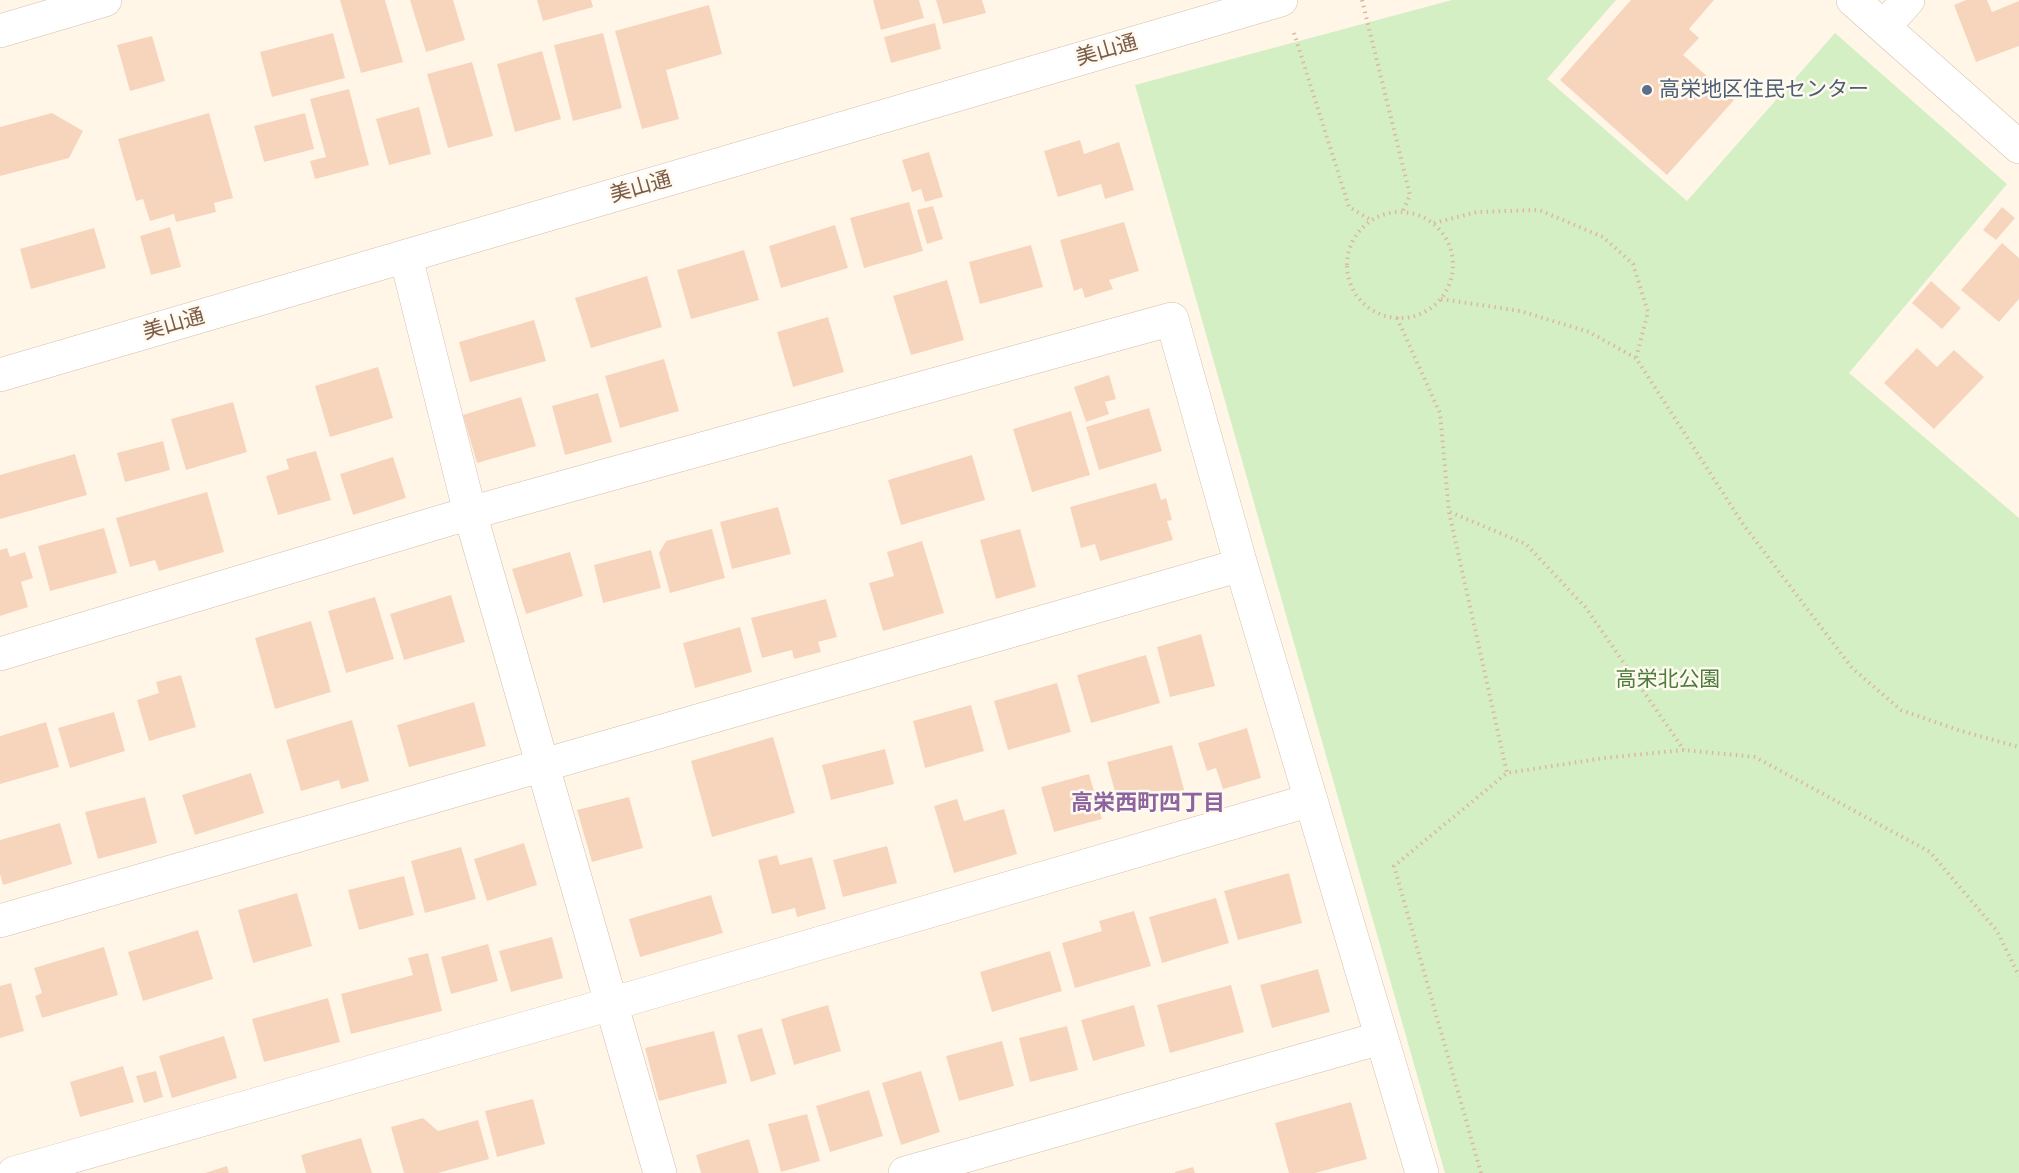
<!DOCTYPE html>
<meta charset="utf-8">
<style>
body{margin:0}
canvas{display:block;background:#fff6e8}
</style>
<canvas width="2019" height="1173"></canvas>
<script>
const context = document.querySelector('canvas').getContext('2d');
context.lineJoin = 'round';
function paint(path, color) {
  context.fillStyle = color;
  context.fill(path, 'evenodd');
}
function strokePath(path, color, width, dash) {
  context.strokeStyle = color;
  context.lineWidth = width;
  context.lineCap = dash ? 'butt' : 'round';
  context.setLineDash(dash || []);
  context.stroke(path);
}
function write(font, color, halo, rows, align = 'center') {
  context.font = font + ' "Varela Round","Noto Sans JP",sans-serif';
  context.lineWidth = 5;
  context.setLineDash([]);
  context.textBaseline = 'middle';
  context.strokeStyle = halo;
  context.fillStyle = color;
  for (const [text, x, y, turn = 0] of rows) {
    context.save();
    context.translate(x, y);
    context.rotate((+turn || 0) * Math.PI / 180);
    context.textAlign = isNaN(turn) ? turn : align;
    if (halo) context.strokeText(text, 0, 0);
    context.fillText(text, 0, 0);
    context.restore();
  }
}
paint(new Path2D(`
 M1452,0h164l-69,79 140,122 148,-168 172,151 -158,189 170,145v655h-574l-310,-1088z`), '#d4efc4');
paint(new Path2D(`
 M340,0h45l18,62 -42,11z
 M410,0h43l12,40 -39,12z
 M537,0h54l2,7 -50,14z
 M873,0h46l5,18 -43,12z
 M936,0h46l4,13 -43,11z
 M1631,0h83l-25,29 10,9 -16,17 51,45 -67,75 -107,-95z
 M1966,0h21l5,12 27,-11v45l-43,16 -22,-57z
 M709,5l13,49 -56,16 13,49 -37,10 -27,-98z
 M935,23l6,26 -50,14 -7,-26z
 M333,33l12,45 -73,19 -12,-45z
 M603,33l19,75 -49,13 -19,-76z
 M152,36l13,45 -35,10 -13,-46z
 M542,51l19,68 -46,13 -18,-68z
 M472,62l21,74 -45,12 -21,-74z
 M349,89l20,76 -54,14 -5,-18 16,-4 -16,-58z
 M419,107l12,47 -42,11 -13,-46z
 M52,113l31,18 -14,27 -69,18v-49z
 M209,113l24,85 -19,5 2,9 -40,10 -2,-8 -24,7 -7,-22 -7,2 -18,-62z
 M305,113l9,36 -50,13 -10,-36z
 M1080,140l4,14 35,-12 15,48 -29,9 -4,-15 -43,13 -14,-46z
 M929,152l14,45 -18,5 -4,-13 -9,3 -10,-32z
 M909,202l14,49 -59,17 -14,-50z
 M933,206l10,33 -16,5 -10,-34z
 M2002,207l13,11 -19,22 -13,-10z
 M1124,222l15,49 -30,9 4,9 -28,9 -3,-10 -8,3 -14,-51z
 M835,225l13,43 -67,20 -12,-42z
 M170,227l11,40 -30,8 -11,-39z
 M94,228l12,40 -75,21 -11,-40z
 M2002,243l17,15v41l-20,23 -38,-32z
 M1031,245l12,42 -63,17 -11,-42z
 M744,250l15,50 -68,19 -14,-49z
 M647,276l15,51 -71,21 -16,-50z
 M947,280l17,60 -53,15 -18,-59z
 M1931,281l30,27 -19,21 -30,-26z
 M828,317l16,55 -51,15 -16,-55z
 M534,320l12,41 -76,21 -11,-40z
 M1917,348l20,19 17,-17 30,27 -50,52 -50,-46z
 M664,359l15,52 -59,17 -15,-52z
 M378,367l15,51 -63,19 -15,-51z
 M1109,375l7,24 -11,3 4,12 -23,8 -12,-35z
 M598,393l14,49 -47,13 -13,-49z
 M521,397l15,49 -59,17 -14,-48z
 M233,402l14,50 -61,18 -15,-51z
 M1149,408l13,43 -63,19 -13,-43z
 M1071,411l19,64 -58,17 -19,-63z
 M163,441l7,29 -45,12 -8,-29z
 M316,451l15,49 -53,15 -12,-39 23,-7 -3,-10z
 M75,454l12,41 -87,24v-44z
 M972,455l13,45 -84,25 -13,-45z
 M393,457l13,41 -53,17 -13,-41z
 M1156,483l5,17 5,-2 6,22 -5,1 6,19 -73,21 -5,-17 -14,4 -11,-41z
 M207,492l17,60 -65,19 -4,-11 -25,7 -14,-49z
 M778,507l13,47 -59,15 -12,-47z
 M104,528l13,45 -67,18 -12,-45z
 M712,529l13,49 -55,15 -11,-40 7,-12z
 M1020,529l16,58 -40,12 -16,-59z
 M922,541l22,72 -61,18 -14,-48 25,-7 -7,-24z
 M7,548l3,9 15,-5 8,26 -12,4 7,25 -28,9v-66z
 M651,550l10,38 -58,15 -9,-38z
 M570,552l13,44 -57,18 -14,-45z
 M451,595l14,47 -61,18 -14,-46z
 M375,597l19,62 -48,14 -18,-62z
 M826,599l11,38 -19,5 3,10 -27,7 -2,-9 -30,8 -11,-40z
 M311,621l20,71 -56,17 -20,-71z
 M740,627l12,45 -57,16 -12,-45z
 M1201,634l14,52 -45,11 -13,-50z
 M1146,655l14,48 -69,20 -14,-48z
 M181,675l15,52 -47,14 -12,-41 22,-7 -3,-11z
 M1057,683l14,49 -63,18 -14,-49z
 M474,702l12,44 -77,21 -12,-42z
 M971,705l13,46 -59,17 -12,-47z
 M114,712l11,39 -55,17 -12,-40z
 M352,720l17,61 -28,8 -2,-9 -38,11 -15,-51z
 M46,722l13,45 -59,17v-48z
 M1247,728l14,50 -38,11 -7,-21 -9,3 -9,-28z
 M773,737l22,76 -83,24 -21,-76z
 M1172,745l14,52 -65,17 -14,-52z
 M885,749l9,35 -63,16 -9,-35z
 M251,773l13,40 -69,22 -13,-40z
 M1089,774l13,45 -48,13 -13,-45z
 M145,797l12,46 -59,16 -13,-47z
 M629,797l14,51 -51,14 -15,-52z
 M957,799l7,22 40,-12 13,45 -63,19 -20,-67z
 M60,823l12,41 -69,21 -3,-11v-34z
 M524,843l13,42 -50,16 -13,-42z
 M887,846l10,37 -54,14 -10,-37z
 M461,847l15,52 -51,14 -14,-52z
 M777,855l3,10 32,-8 14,52 -29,8 -2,-9 -23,6 -14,-54z
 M1289,873l13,50 -64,17 -14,-49z
 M404,876l10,39 -55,15 -11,-40z
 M297,893l15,53 -59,17 -15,-53z
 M711,895l12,38 -83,24 -11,-38z
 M1216,898l13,45 -67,20 -13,-46z
 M1134,911l17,55 -76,22 -13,-45 40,-12 -3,-10z
 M198,930l15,49 -70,22 -15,-49z
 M552,937l11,41 -52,14 -12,-41z
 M488,944l10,37 -47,13 -10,-37z
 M104,947l14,48 -76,23 -7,-22 7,-3 -8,-25z
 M1050,951l12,40 -70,21 -12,-40z
 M428,953l14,58 -91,23 -10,-40 72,-19 -5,-17z
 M1318,969l12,43 -58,16 -12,-43z
 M11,983l13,48 -24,7v-52z
 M1231,985l13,47 -74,21 -13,-48z
 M328,998l12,44 -76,20 -12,-43z
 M828,1005l13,46 -47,14 -13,-46z
 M1134,1005l11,41 -52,15 -12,-41z
 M1067,1026l11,44 -48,12 -11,-44z
 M762,1028l14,46 -25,8 -14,-47z
 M714,1031l13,52 -68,18 -14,-53z
 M224,1036l13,42 -65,20 -13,-42z
 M1002,1041l12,45 -55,15 -13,-45z
 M123,1066l11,36 -54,15 -10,-35z
 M156,1071l7,26 -19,6 -8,-27z
 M921,1071l19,61 -39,13 -19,-62z
 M869,1090l14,46 -53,16 -14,-46z
 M533,1099l12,45 -48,13 -12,-46z
 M1351,1102l16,57 -52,14h-26l-14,-50z
 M807,1114l13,47 -39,11 -13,-48z
 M423,1118l15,13 40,-11 11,39 -51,14h-34l-13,-46z
 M361,1138l11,35h-66l-5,-18z
 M749,1139l10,34h-58l-5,-18z
 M227,1166l2,7h-24z
 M1193,1167l2,6h-20v-1z`), '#f7d5bc');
const minor = new Path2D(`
 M1853,0l166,147
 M1884,27l24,-27
 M0,31l105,-31
 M406,257l64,256 190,660
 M0,654l470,-141 702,-194 69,246 181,608
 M0,921l1241,-356
 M14,1173l597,-169 700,-204
 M905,1173l476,-135`);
const tertiary = new Path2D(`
 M0,375l1281,-375`);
strokePath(minor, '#d3beab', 34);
strokePath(tertiary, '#d3beab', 34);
strokePath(new Path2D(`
 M1362,0l48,195 -7,16
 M1294,33l55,174 22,13
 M1347 265a53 53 0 1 1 106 0a53 53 0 1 1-106 0Z
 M1434,223l43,-11 62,-2 64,27 30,27 15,48 -12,46
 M1441,299l79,12 69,21 47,26 107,166 109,144 49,42 60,21 58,16
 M1397,318l43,95 9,99 58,261
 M1450,512l76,32 60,64 98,142
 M1481,1173l-87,-307 113,-93 97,-15 80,-8 71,7 175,95 67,79 22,45`), '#ddb89e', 4, [1.5, 4.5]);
strokePath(minor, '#fff', 33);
strokePath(tertiary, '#fff', 33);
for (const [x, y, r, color] of [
 [1647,90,6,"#5c6f8a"]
]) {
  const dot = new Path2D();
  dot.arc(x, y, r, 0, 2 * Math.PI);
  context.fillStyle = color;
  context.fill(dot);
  strokePath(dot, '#fffaf0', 2);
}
write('21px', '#7c5c48', '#fffaf0', [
 ["美山通",1107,51,-16],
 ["美山通",641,188,-16],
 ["美山通",174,325,-16]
]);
write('21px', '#4e5e75', '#fffaf0', [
 ["高栄地区住民センター",1659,90]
], 'left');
write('21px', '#4d7d3c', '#fffaf0', [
 ["高栄北公園",1668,680]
]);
write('bold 22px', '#8d64a0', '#fffaf0', [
 ["高栄西町四丁目",1148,804]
]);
</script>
